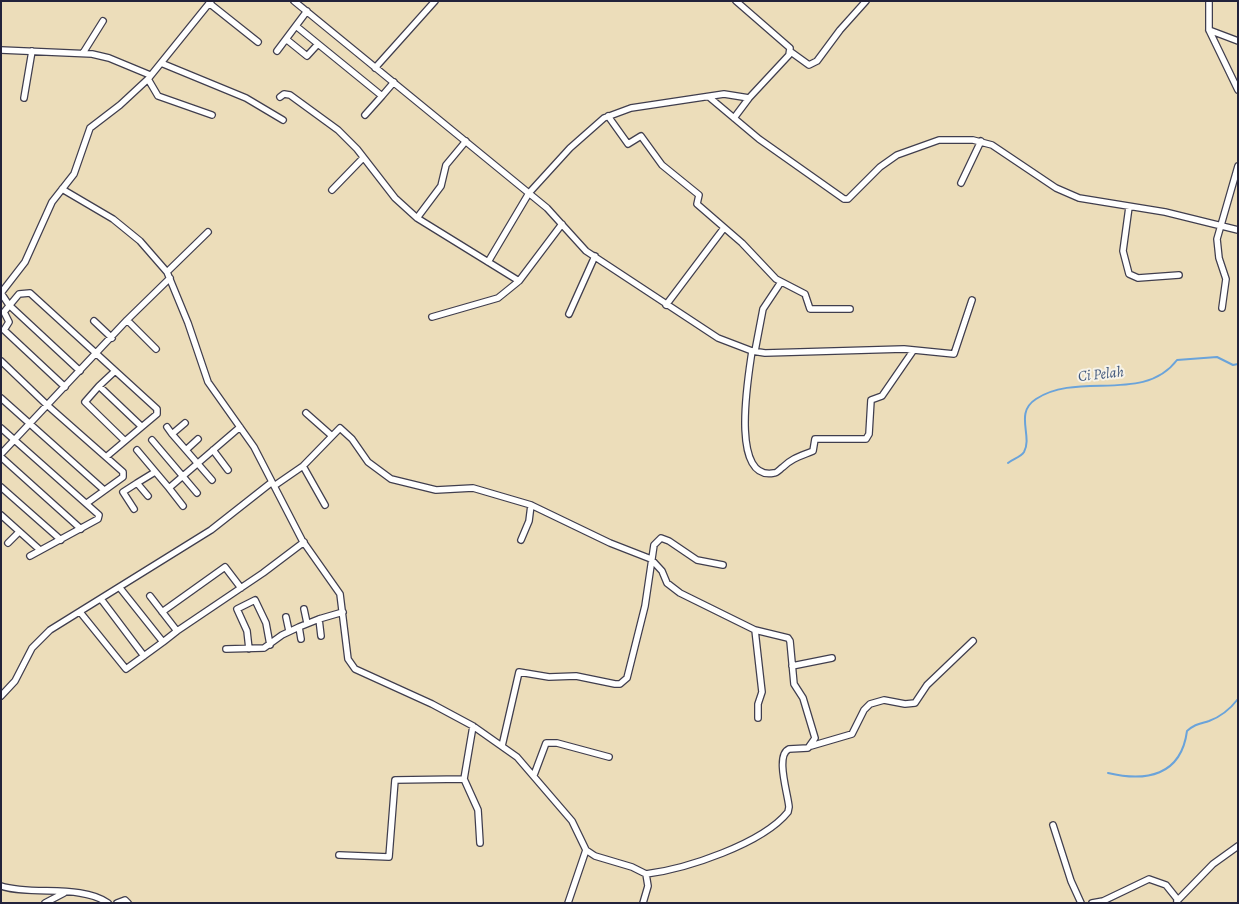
<!DOCTYPE html>
<style>
body{margin:0}
#map{position:relative;width:1239px;height:904px;overflow:hidden;background:#ecddba;font-family:Alegreya,serif}
canvas{display:block}
.frame{position:absolute;inset:0;border:2px solid #22223b;pointer-events:none}
</style>
<div id="map">
<canvas width="1239" height="904"></canvas>
<div class="frame"></div>
</div>
<script>
const context = document.querySelector('canvas').getContext('2d');
context.lineJoin = 'round';
function strokePath(path, color, width, dash) {
  context.strokeStyle = color;
  context.lineWidth = width;
  context.lineCap = dash ? 'butt' : 'round';
  context.setLineDash(dash || []);
  context.stroke(path);
}
function write(font, color, halo, rows, align = 'center') {
  context.font = font + ' Alegreya,serif';
  context.lineWidth = 4;
  context.setLineDash([]);
  context.textBaseline = 'middle';
  context.strokeStyle = halo;
  context.fillStyle = color;
  for (const [text, x, y, turn = 0] of rows) {
    context.save();
    context.translate(x, y);
    context.rotate((+turn || 0) * Math.PI / 180);
    context.textAlign = isNaN(turn) ? turn : align;
    if (halo) context.strokeText(text, 0, 0);
    context.fillText(text, 0, 0);
    context.restore();
  }
}
strokePath(new Path2D(`
 M1008,463c5,-4 13,-6 16,-11 9,-16 -10,-39 12,-53 42,-28 108,5 141,-39l40,-3 16,8 5,-1
 M1108,773c38,9 73,3 79,-42 8,-7 12,-7 22,-10 11,-4 22,-13 29,-22`), '#6aa3da', 2);
const minor = new Path2D(`
 M294,1l253,207 39,43 132,87 34,13 13,2 139,-4 50,5 18,-54
 M1209,1v29l29,60
 M209,3l49,39
 M296,26l86,70 12,-14
 M1209,30l29,11
 M286,39l21,17 11,-12
 M1,50l91,4 17,4 41,17
 M277,51l30,-40
 M791,52l18,13 8,-4 23,-31 26,-29
 M83,53l20,-32
 M161,63l85,35 37,22
 M375,68l60,-67
 M148,79l10,17 54,19
 M280,97l4,-3 6,1 48,35 19,19 38,49 22,20 102,63
 M709,97l50,42 85,60h4l32,-32 17,-12 42,-15h34l19,5 64,43 23,10 86,14 73,18
 M24,98l8,-47
 M365,115l17,-19
 M608,116l20,28 13,-8 21,29 37,30 -2,9 45,39 34,36 29,15 5,15h40
 M734,118l15,-20
 M961,183l20,-42
 M62,189l51,30 27,22 27,31 21,51 20,59 46,65 48,93 38,54 8,65 7,10 77,35 41,22 44,31 55,64 14,29 9,6 37,11 14,7 2,12 -5,17
 M332,190l31,-32
 M1129,207l-6,44 6,23 9,4 41,-3
 M417,218l24,-32 5,-21 20,-24
 M488,262l41,-69 41,-45 34,-30 27,-10 93,-14 25,4 40,-43 1,-7 -54,-47
 M167,272l41,-40
 M1,293l24,-31 27,-60 22,-28 16,-46 30,-23 28,-26 63,-78
 M1,293l8,12 71,66
 M666,305l58,-77
 M1222,308l4,-29 -7,-21 -2,-19 21,-73
 M569,314l26,-58
 M432,317l66,-19 21,-17 43,-57
 M127,320l29,29
 M94,321l18,17
 M752,351c-3,22 -23,131 22,122 3,0 6,-4 9,-6 9,-9 18,-11 30,-16l2,-12h51l3,-5 2,-34 11,-4 31,-45
 M755,351l8,-42 18,-27
 M1,361l46,44 76,67v5l-36,26
 M114,372l-15,14 42,40
 M99,386l-14,16 39,38
 M65,387l-61,-57 5,-8 -5,-10 15,-18 11,-1 127,116v5l-51,43
 M1,398l103,92
 M306,413l26,23
 M185,423l-13,11 40,46
 M167,427l5,7
 M1,428l98,87 -1,4 -68,37
 M152,440l45,53
 M137,450l32,38
 M186,450l12,-11
 M213,450l15,20
 M1,454l126,-134 43,-42
 M1,457l80,72
 M303,466l22,39
 M274,486l29,-20 37,-38 12,11 16,23 23,17 45,11 37,-2 58,17 79,38 41,16 11,12 5,12 13,10 75,37 33,8 2,3 4,43 9,14 12,40 -7,10 -19,1c-14,6 -1,45 0,58l-1,5c-26,32 -102,57 -142,62
 M1,487l60,53
 M148,496l-11,-13 18,-11
 M183,506l-14,-18 71,-61
 M134,509l-11,-17 14,-9
 M1,515l39,35
 M521,540l8,-19 2,-16
 M8,543l11,-11
 M150,596l27,35 -14,11
 M101,599l43,57
 M304,609l3,14
 M80,612l46,57 37,-27 -43,-54
 M162,612l63,-45 16,21
 M286,617l3,14
 M755,630l7,62 -4,12v14
 M177,631l86,-58 41,-31
 M321,636l-2,-17 24,-7
 M301,639l-2,-12 20,-8
 M226,649l38,-1 18,-13 17,-8
 M249,649l-2,-18 -10,-22 18,-9 11,23 4,22
 M792,666l40,-8
 M1,696l14,-15 17,-33 18,-18 161,-100 61,-48
 M473,726l-9,53 14,31 2,33
 M502,746l17,-74 30,5 27,-1 39,8h5l7,-6 18,-72 9,-61 7,-7 8,3 28,19 26,5
 M811,746l41,-12 12,-24 6,-6 14,-4 21,4 10,-1 12,-18 46,-44
 M534,775l12,-32h11l52,14
 M1053,825l18,56 10,22
 M339,855l50,2 6,-77 69,-1
 M1,886c32,10 80,-2 107,17
 M1177,901l36,-37 25,-18
 M45,903l19,-10
 M117,903l8,-3 3,3
 M568,903l18,-53
 M1092,903l11,-2 46,-22 17,6 12,15`);
strokePath(minor, '#403e4e', 8);
strokePath(minor, '#fff', 5.5);
write('italic 15px', '#3f567b', '#f7f3e8', [
 ["Ci Pelah",1101,375,-6]
]);
</script>
